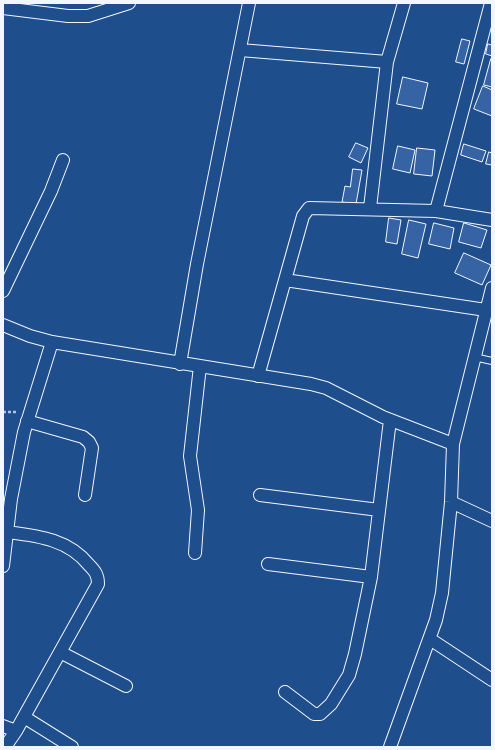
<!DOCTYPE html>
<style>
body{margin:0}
#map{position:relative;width:495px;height:750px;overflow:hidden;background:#1f4e8c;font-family:Arial,sans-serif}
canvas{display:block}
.frame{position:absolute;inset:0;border:4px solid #f2f6ff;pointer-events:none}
</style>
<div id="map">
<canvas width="495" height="750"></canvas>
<div class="frame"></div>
</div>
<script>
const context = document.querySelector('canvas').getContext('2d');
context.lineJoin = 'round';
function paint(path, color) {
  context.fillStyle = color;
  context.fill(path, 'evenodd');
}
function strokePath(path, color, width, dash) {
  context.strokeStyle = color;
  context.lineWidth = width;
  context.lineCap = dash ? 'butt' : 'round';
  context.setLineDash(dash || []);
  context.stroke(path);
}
const building = new Path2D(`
 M462,39l8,2 -6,23 -8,-2z
 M488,44l4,1v11l-6,-2z
 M491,59l1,1v27l-8,-2z
 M403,77l25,6 -6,26 -25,-5z
 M483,86l9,4v26l-18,-7z
 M356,143l12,5 -7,15 -12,-6z
 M464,144l22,7 -4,11 -21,-7z
 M398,146l17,4 -5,23 -17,-4z
 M417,148l18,2 -3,26 -18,-2z
 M489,152l3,1v12l-6,-1z
 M353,169l9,1 -6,34 -14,-2 3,-16 5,1z
 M389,218l12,2 -4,24 -11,-2z
 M409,220l17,4 -8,34 -16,-4z
 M434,223l20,5 -4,21 -21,-5z
 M464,223l23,7 -6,18 -22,-6z
 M464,253l27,12 -9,20 -27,-12z`);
paint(building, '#3563a3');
strokePath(building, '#f2f6ff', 1);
const lane = new Path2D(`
 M474,357l18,4`);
const street = new Path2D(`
 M3,8l65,8h20l41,-13
 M240,50l147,12 17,-59
 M370,208l17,-146
 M436,211l55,-208
 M285,280l201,30
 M3,291l48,-100 12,-31
 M3,325l27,11 22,6 259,42 15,4 57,29 70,27
 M180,364l17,-100 52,-261
 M258,376l45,-160 6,-8 127,3 56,9
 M27,421l56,16 6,5 3,6 -7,47
 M260,495l119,15
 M451,502l41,19
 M195,553l3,-43 -8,-54 10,-90
 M268,564l103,13
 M3,566l8,-67 13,-67 28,-90
 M430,639l62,41
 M60,652l66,34
 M285,692l29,22h6l11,-10 18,-29 6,-21 16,-77 19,-157
 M24,717l48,30
 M3,726l13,5
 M5,747l11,-16 82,-147c0,-9 -3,-13 -9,-19 -21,-26 -51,-29 -82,-33
 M390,747l46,-127 6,-27 9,-91 2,-58 39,-156`);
strokePath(lane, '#f2f6ff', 8);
strokePath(street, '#f2f6ff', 14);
strokePath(new Path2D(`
 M3,412h15`), '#b3c4dc', 2.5, [3, 2]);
strokePath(lane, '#1f4e8c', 6);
strokePath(street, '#1f4e8c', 12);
</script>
